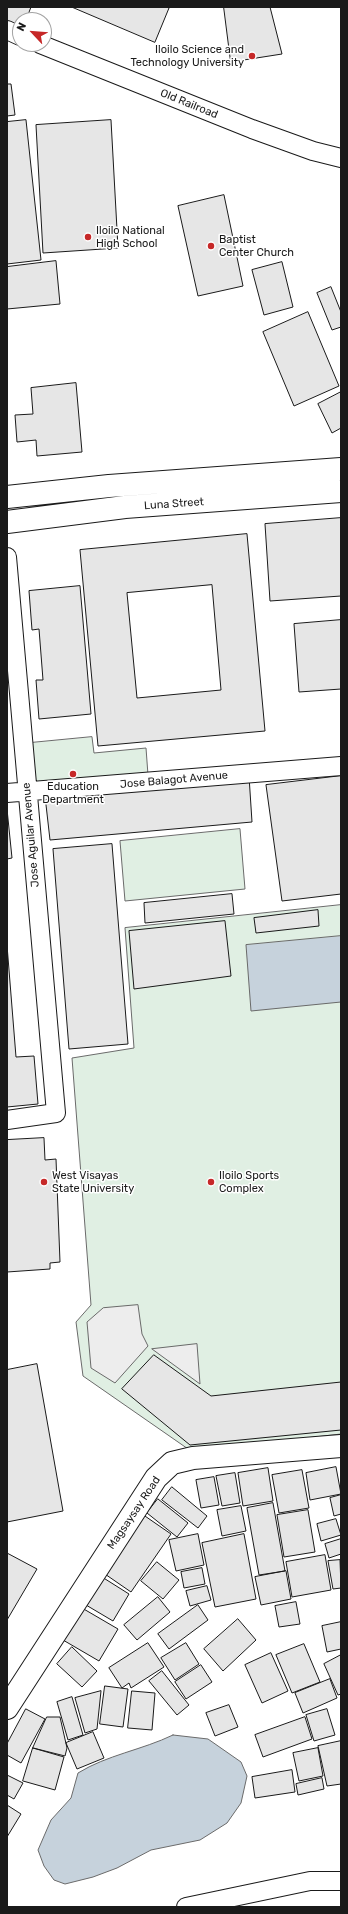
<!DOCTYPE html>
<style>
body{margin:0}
#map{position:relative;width:348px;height:1914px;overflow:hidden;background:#fff;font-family:Rubik,sans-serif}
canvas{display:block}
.frame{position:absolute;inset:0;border:8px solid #1a1a1a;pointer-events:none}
.north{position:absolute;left:12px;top:12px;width:40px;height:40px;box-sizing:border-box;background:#fff;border:1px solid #a3a3a3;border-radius:50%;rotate:296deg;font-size:11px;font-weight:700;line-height:16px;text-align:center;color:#1a1a1a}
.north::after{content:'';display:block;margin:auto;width:14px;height:18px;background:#c62828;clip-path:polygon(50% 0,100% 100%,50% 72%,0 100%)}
</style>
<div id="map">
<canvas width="348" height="1914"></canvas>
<div class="frame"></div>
<div class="north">N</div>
</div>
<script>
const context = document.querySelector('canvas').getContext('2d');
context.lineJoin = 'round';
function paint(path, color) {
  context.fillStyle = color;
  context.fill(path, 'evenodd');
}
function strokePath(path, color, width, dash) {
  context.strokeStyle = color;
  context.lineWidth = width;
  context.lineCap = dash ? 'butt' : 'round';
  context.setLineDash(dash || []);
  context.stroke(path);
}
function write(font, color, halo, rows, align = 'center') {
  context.font = font + ' Rubik,sans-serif';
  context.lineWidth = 3;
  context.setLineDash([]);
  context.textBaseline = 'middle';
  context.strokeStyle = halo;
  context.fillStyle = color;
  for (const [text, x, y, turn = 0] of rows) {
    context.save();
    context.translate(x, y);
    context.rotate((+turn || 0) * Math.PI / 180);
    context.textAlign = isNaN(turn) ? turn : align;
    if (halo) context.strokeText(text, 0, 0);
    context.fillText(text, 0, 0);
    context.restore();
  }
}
const green = new Path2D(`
 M92,737l2,16 52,-5 2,27 -114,11 -4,-43z
 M240,829l5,60 -120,12 -5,-60z
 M341,905v529l-150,17 -108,-75 -7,-54 15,-17 -19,-247 62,-10 -9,-120z`);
paint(green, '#e0efe3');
strokePath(green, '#6a6a6a', 1);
const parking = new Path2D(`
 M138,1305l4,29 6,12 -33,37 -24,-15 -4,-46 16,-14z
 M197,1344l3,40 -48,-35z`);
paint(parking, '#ededed');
strokePath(parking, '#6a6a6a', 1);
const water = new Path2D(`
 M341,936v66l-90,9 -5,-66z
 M173,1735l35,4 33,23 6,14 -6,27 -14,20 -27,17 -49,10 -34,18 -24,9 -28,7 -11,-4 -10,-14 -6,-16 13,-30 20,-22 7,-25c29,-18 64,-23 95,-38z`);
paint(water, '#c6d2dc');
strokePath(water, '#6a6a6a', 1);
const building = new Path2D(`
 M7,7h24l-5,13h-6v10l-13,-6z
 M72,7h95l2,1 -14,34z
 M224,7h46l12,47 -51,8z
 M7,84h4l4,31 -8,1z
 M26,120l15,140 -34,4v-142z
 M111,120l7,128 -75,5 -7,-128z
 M224,195l19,91 -45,10 -20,-90z
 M56,261l4,43 -53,5v-42z
 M282,262l11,45 -29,8 -12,-45z
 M331,287l10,25v15l-9,3 -15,-37z
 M308,312l31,74 -45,20 -31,-74z
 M76,383l6,69 -45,4 -1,-16 -19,2 -2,-27 18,-1 -2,-26z
 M341,392v36l-9,5 -14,-29z
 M341,518v78l-71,5 -5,-77z
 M247,534l18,197 -167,15 -18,-196zM212,585l9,105 -84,8 -10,-105z
 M80,586l11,128 -52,5 -3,-39h7l-4,-51 -7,1 -3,-39z
 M341,620v69l-42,3 -5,-68z
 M249,776l3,46 -202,18 -5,-44z
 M341,776v118l-59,7 -16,-116z
 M7,809l5,49 -5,1z
 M112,844l16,200 -59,5 -16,-200z
 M232,894l2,20 -89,9 -1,-20z
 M318,910l1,16 -63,7 -2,-15z
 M225,921l6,55 -97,13 -5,-58z
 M7,945l9,112 18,-1 4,48 -31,3z
 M44,1138l1,22 11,-1 4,103 -10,1v6l-43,3v-132z
 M154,1355l57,41 130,-14v48l-151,15 -68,-56z
 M37,1364l26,147 -56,11v-152z
 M336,1467l5,27 -31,6 -4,-27z
 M268,1468l5,33 -30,5 -5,-33z
 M302,1470l7,38 -30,5 -7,-38z
 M235,1473l5,30 -18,3 -6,-30z
 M214,1477l5,28 -18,3 -5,-28z
 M172,1487l35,29 -9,12 -36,-28z
 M341,1495v19l-7,2 -4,-18z
 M158,1499l30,24 -11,14 -30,-24z
 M273,1503l12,68 -26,4 -12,-67z
 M241,1506l5,25 -24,5 -5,-26z
 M308,1510l7,42 -31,5 -7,-42z
 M142,1514l29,20 -40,58 -29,-20z
 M336,1519l5,16 -20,6 -4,-17z
 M198,1534l6,31 -28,6 -7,-31z
 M244,1534l12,65 -41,8 -13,-64z
 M341,1539v15l-12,4 -4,-14z
 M7,1553l30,16 -30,51z
 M325,1555l6,35 -39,7 -6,-35z
 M340,1560l1,28 -8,1 -5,-28z
 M157,1562l22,18 -16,19 -22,-18z
 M202,1568l3,16 -21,4 -3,-16z
 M286,1571l5,28 -30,6 -6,-28z
 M102,1577l27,17 -16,27 -27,-16z
 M207,1586l4,14 -21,6 -4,-15z
 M158,1597l12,15 -33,28 -13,-15z
 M296,1602l4,22 -21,3 -4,-21z
 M198,1605l10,15 -39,29 -11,-15z
 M82,1608l36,21 -19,32 -36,-21z
 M238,1619l18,21 -33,31 -19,-22z
 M341,1622v27l-14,3 -5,-26z
 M148,1643l16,24 -33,21 -2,-5 -7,5 -13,-20z
 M186,1643l13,21 -24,16 -14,-22z
 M304,1644l16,38 -28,11 -16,-38z
 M72,1647l25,24 -15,16 -25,-23z
 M271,1653l17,38 -26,12 -17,-38z
 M341,1655v39l-3,1 -14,-31z
 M201,1665l11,17 -26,17 -11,-17z
 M162,1671l27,34 -12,10 -28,-34z
 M330,1679l7,19 -34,15 -8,-20z
 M105,1686l23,3 -5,38 -23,-3z
 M101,1691l-4,38 -12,4 -10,-35z
 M132,1691l23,2 -3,37 -24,-2z
 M72,1697l11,38 -15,5 -11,-38z
 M229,1705l9,22 -23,9 -9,-23z
 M26,1709l19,10 -24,44 -14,-8v-11z
 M327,1709l8,26 -21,6 -8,-26z
 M47,1717h13l7,31 -2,8 -32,-8z
 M305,1717l7,22 -49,18 -8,-22z
 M93,1732l11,26 -27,11 -11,-26z
 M341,1741v43l-14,2 -9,-40z
 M33,1748l31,9 -9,33 -32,-9z
 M318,1748l5,28 -24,5 -6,-28z
 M292,1770l3,22 -40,6 -3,-21z
 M7,1775l16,8 -9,16 -7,-4z
 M322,1778l2,11 -26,6 -2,-11z
 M7,1805l14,9 -14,23z`);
paint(building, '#e6e6e6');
strokePath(building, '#1a1a1a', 1);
const street = new Path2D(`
 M7,30l13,6
 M40,44l212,85 61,22 28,7
 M7,557l49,556 -49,7
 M7,793l334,-27
 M186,1907l124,-26h31`);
const secondary = new Path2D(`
 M7,1708l149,-230 16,-15 21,-5 148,-12`);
const primary = new Path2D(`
 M7,497l102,-11 232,-17
 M7,522l118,-15 216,-16`);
strokePath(street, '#1a1a1a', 20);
strokePath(secondary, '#1a1a1a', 24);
strokePath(primary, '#1a1a1a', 24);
strokePath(street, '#fff', 18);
strokePath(secondary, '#fff', 22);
strokePath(primary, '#fff', 22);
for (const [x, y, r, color] of [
 [252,56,4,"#c62828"],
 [88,237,4,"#c62828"],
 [211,246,4,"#c62828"],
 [73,774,4,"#c62828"],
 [44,1182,4,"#c62828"],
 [211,1182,4,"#c62828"]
]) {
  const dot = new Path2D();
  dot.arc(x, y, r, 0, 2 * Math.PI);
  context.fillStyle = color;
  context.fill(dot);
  strokePath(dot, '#fff', 1.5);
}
write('11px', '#1a1a1a', '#fff', [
 ["Iloilo Science and",244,50,"right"],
 ["Technology University",244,63,"right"],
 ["Iloilo National",96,231],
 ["High School",96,244],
 ["Baptist",219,240],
 ["Center Church",219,253],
 ["Education",73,787,"center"],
 ["Department",73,800,"center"],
 ["West Visayas",52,1176],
 ["State University",52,1189],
 ["Iloilo Sports",219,1176],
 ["Complex",219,1189]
], 'left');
write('11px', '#1a1a1a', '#fff', [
 ["Old Railroad",189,104,22],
 ["Luna Street",174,504,-4],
 ["Jose Balagot Avenue",174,780,-5],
 ["Jose Aguilar Avenue",31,835,-95],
 ["Magsaysay Road",134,1513,-56]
]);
</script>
